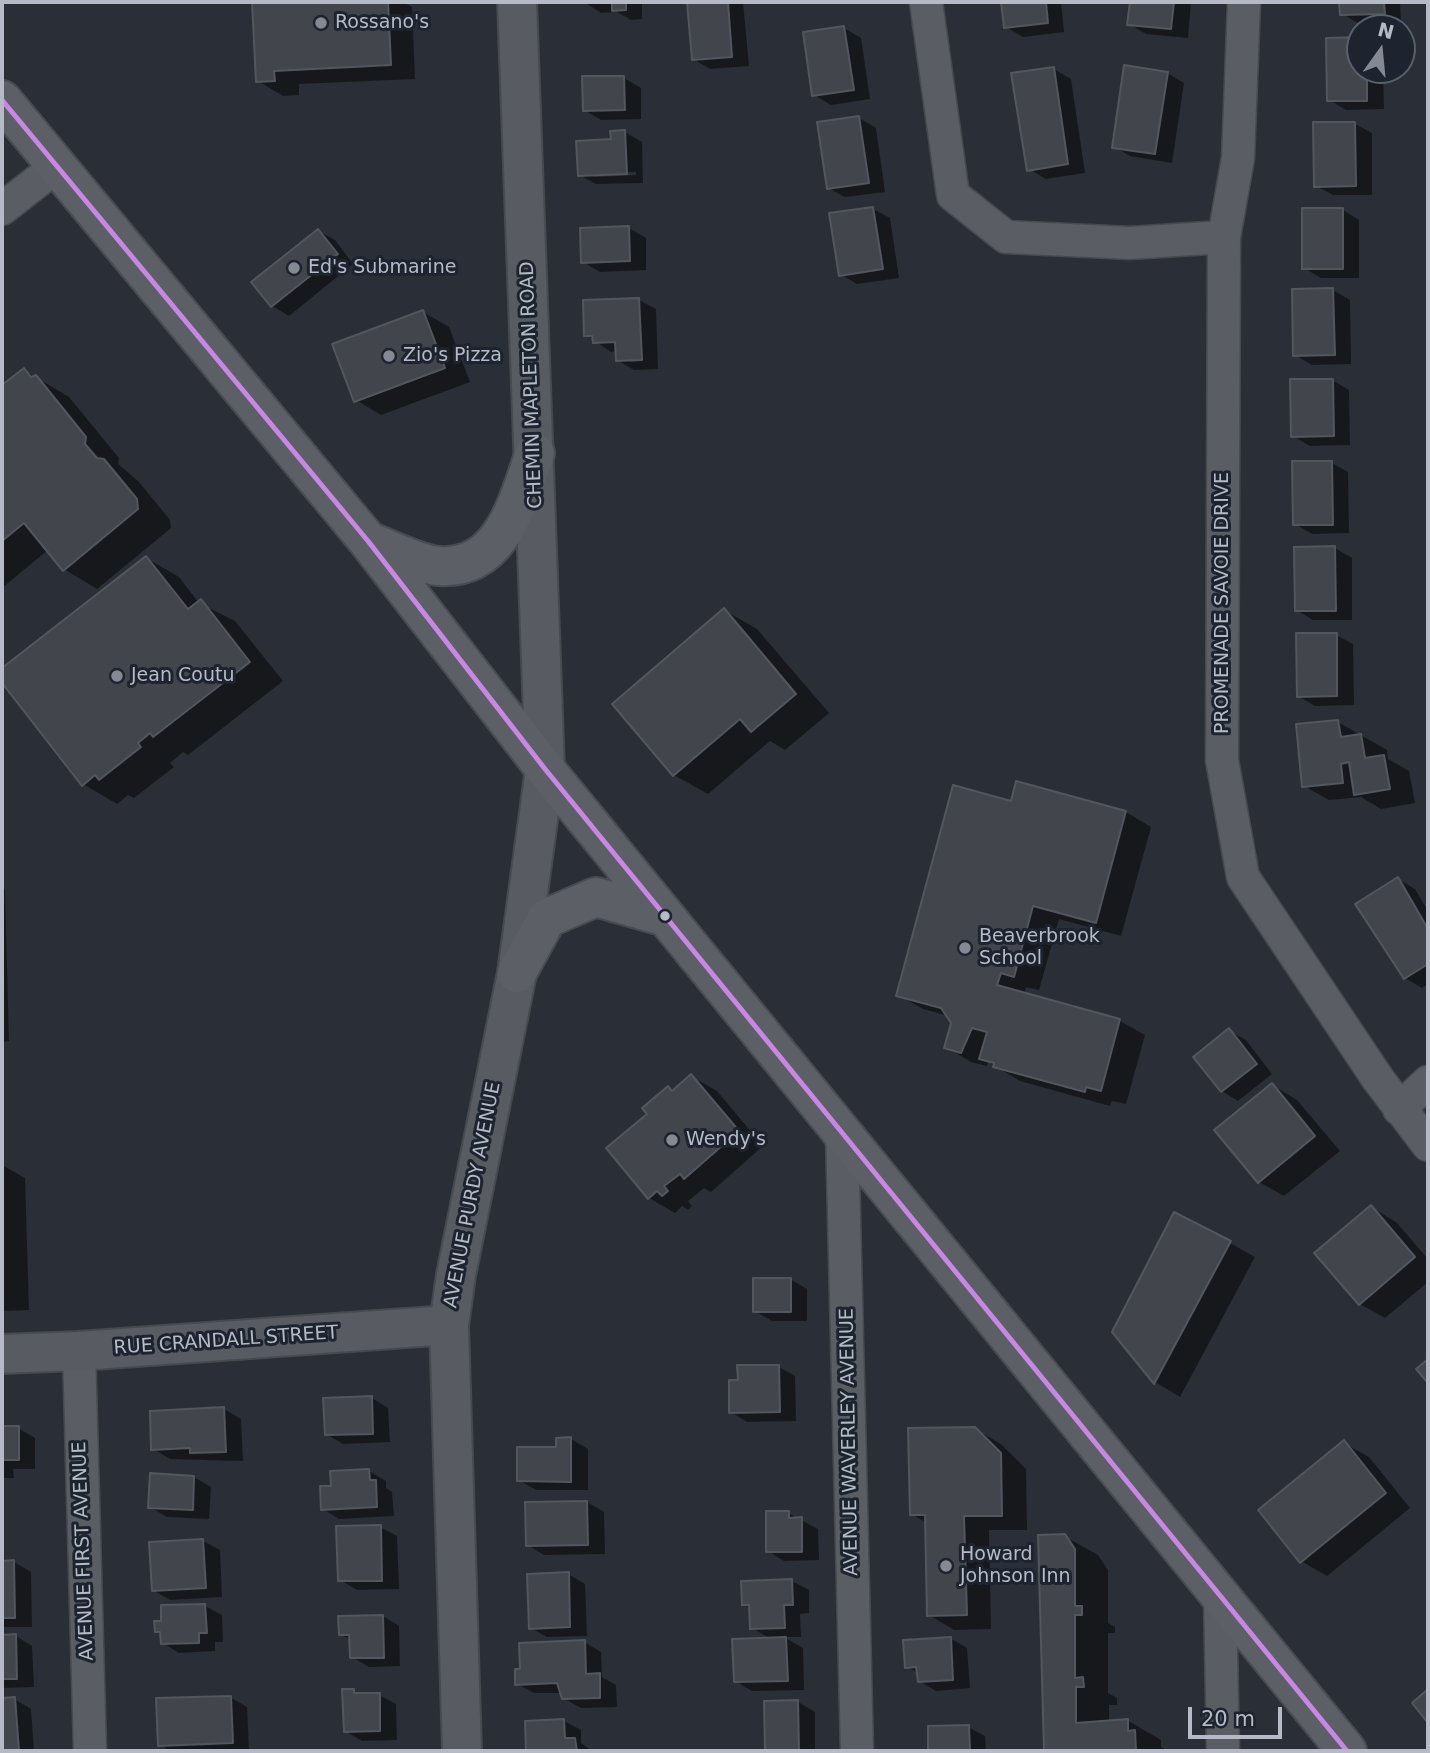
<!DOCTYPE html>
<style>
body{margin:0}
#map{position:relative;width:1430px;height:1753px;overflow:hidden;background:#2a2e36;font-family:"DejaVu Sans",sans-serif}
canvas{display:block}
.frame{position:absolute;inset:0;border:4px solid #b5bac6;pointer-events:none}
.north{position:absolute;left:1346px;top:14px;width:70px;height:70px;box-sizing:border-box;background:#1e242f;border:2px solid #5a606b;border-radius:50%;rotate:15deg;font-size:19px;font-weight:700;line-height:28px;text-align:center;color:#b5bac6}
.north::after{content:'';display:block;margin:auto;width:24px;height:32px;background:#848994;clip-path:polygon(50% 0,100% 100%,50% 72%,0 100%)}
.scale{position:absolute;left:1188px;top:1707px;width:94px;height:32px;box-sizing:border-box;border:4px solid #b5bac6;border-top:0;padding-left:9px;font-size:21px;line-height:24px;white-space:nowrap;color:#b5bac6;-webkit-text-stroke:5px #1e242f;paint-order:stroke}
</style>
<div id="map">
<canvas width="1430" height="1753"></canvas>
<div class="frame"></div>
<div class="north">N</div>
<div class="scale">20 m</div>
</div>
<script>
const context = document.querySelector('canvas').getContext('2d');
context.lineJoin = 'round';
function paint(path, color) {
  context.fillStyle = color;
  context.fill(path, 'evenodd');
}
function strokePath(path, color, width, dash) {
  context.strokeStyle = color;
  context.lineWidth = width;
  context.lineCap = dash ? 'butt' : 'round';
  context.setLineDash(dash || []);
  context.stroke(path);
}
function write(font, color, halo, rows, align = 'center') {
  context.font = font + ' "DejaVu Sans",sans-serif';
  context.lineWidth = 6;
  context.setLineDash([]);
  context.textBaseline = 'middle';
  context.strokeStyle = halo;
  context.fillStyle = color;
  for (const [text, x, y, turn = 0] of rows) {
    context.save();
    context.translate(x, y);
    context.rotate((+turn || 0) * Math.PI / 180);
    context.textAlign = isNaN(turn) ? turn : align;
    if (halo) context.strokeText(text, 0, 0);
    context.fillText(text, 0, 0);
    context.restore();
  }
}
paint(new Path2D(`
 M254,2h149l9,5 3,72 -116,5v11l-16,1 -25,-15z
 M584,2h58v17l-11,1 -14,-8 -16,1z
 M688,2h55l6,64 -39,3 -17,-10z
 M812,2h23l-19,2z
 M1003,2h58l3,30 -41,5 -17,-10z
 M1131,2h60l-3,36 -42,-4 -17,-10z
 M1341,2h59l1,20 -43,1 -17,-10z
 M844,28l17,10 9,61 -39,6 -17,-10z
 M1360,39v31h23l1,39 -38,1 -17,-10z
 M1054,69l17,10 14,94 -39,6 -17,-10z
 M1167,73l17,10 -12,80 -42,-7 -16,-9z
 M624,78l17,10v31l-40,1 -17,-10z
 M859,118l17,10 9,64 -40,5 -17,-9z
 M1355,124l17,9v62h-39l-17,-9z
 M625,132l17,10 1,41 -47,1 -17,-9zM636,172v3l-42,2v-4z
 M873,209l17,9 9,60 -42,6 -17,-10z
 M1343,210l16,10v58h-38l-17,-10z
 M629,228l17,10v32l-46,2 -17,-10z
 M318,231l17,9 18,24 -64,52 -17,-10 -18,-23z
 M1333,290l17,10 1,64 -39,1 -17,-10z
 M639,300l17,9 2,60 -24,1 -17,-10v-9l-6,1 -25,-17z
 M423,312l26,15 21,55 -89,33 -25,-15z
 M24,370l45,27 50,61 -1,6 20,17 32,39 1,8 -74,61 -33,-20 -16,-19 -46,38v-200z
 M1332,380l17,10 1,55 -40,1 -17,-10z
 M1332,463l16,9 1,61 -37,1 -17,-10z
 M1335,548l17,10v62h-39l-17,-10z
 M146,558l33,19 20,26 36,18 48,60 -95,74 -5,-3 -13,11 4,4 -40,31 -6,-3 -11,9 -34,-20 -81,-104v-10z
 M724,610l33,19 72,84 -44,37 -15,-9 -62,53 -34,-19z
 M1336,635l17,9 1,61 -39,1 -17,-10z
 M1338,722l49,28 1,9 21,12 6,32 -34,6 -20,-12 -32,3 -25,-14z
 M1012,804l114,8 25,15 -30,109 -62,-17 -20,71 -13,-3 -2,7 96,27 25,14 -19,69 -14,-3 -2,5 -90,-25 -32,-19 -1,4 -16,-4 -25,-15 7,-24 -4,-7 -26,-7 -25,-14z
 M1398,879l17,10 13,22v73l-6,4 -17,-10z
 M2,887l3,2 4,152 -7,1z
 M1229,1031l17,9 26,34 -34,27 -16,-10z
 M691,1076l26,15 46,55 -52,46 -7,-4 -16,13 4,5 -4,4 -6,-4 -7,7 -26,-15 1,-84 18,-25 5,2z
 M1272,1085l25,15 43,51 -56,45 -25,-14z
 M2,1165l23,13 4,132 -27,1z
 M1371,1207l25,15 32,37v23l-43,36 -25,-14z
 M1230,1243l25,14 -75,140 -25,-15 -41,-51z
 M790,1279l17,10v32h-35l-17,-10z
 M779,1367l16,9 1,45 -49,1 -16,-10 8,-30z
 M372,1398l16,10 2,34 -47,2 -17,-10z
 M224,1409l17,10 2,42 -73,-2 -17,-10z
 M2,1428h16l17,10v31h-22l1,9h-12z
 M975,1429l26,15 25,25 1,61h-38l2,99 -37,1 -25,-15 -2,-92 -16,-9z
 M558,1439h13l17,10v41h-52l-17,-10 39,-31z
 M1344,1443l25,14 41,51 -83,68 -26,-15z
 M369,1471l17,10v7l6,4 2,24 -55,3 -16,-10 9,-21z
 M194,1477l17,10 -2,32 -42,-2 -17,-10z
 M587,1502l17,10 1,42 -61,1 -16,-10z
 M788,1513l30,16 1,31 -35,1 -16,-10z
 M380,1527l17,9 2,53 -42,1 -17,-10z
 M1040,1536h24l34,19 10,15v53l7,4v6h-7v60l9,5v7h-8v17l18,-2 34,20v7l7,4h-122z
 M203,1541l17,9 2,47 -52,3 -17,-10z
 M2,1562h12l17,10 1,55h-30z
 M568,1574l17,10 2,52 -40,1 -16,-9z
 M792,1581l17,9v23l-9,1 1,23h-17l19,11 1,42 -52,1 -17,-10 36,-42 -19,-11 -1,-19 -8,-5z
 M205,1606l17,9 1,27h-8v9l-36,2 -16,-10 -1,-8 -6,-4z
 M383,1616l16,10 1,40 -31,1 -17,-10 -1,-17 -11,-6z
 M2,1636h14l16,10 2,41 -32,1z
 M950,1638l17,10 3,40 -34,3 -17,-10v-8l-12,-6z
 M584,1642l17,10 1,25 14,8 1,22 -36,1 -18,-10 -1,-5h-28l-17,-9z
 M353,1690l8,5h18l17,9 1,36 -35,1 -17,-10z
 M230,1697l17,10 2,44h-78l-11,-6z
 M2,1699h12l17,10 3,42h-32z
 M798,1702l17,10v39h-49v-48z
 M564,1721l17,9v13l11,8h-64l-2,-29z
 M968,1727l17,9 1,15h-56v-23z`), '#0007');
const building = new Path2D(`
 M252,2h136l3,63 -117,6 1,10 -19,1z
 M582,2h44v8l-14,1v-8z
 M687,2h41l4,55 -40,3z
 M1001,2h45l2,21 -44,5z
 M1130,2h44l-3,27 -44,-4z
 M1339,2h45l1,12 -45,1z
 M844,26l10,64 -42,6 -9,-64z
 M1360,37v33h7v31h-40l-1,-63z
 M1124,65l44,7 -13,82 -43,-6z
 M1054,67l14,97 -41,7 -16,-98z
 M582,76h42l1,34 -42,1z
 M859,116l10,67 -42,6 -10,-67z
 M1313,122h42l1,64 -42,1z
 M625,130l2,44 -49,2 -2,-35 35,-2 -1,-8z
 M873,207l10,62 -44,7 -10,-63z
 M1302,208h41v61h-41z
 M629,226l1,35 -49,2 -1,-35z
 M318,229l20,25 -67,53 -20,-25z
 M1333,288l2,67 -42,1 -1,-67z
 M639,298l3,62 -26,1 -1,-19 -22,1 -1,-7h-8l-1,-36z
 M423,310l22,58 -91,34 -22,-58z
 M24,368l7,9 5,-2 50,62 -1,7 12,14 7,1 33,40 1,10 -75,62 -39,-48 -22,18v-156z
 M1290,379h43l1,57 -43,1z
 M1292,461h40l1,64h-40z
 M1335,546l1,65h-41l-1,-64z
 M146,556l42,53 13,-10 49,63 -97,75 -3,-4 -12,10 3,4 -42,33 -4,-5 -13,11 -80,-103v-15z
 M724,608l72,86 -45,38 -11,-13 -67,57 -61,-72z
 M1296,633h41v63l-40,1z
 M1338,720l3,17 20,-3 4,24 19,-3 6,34 -36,6 -5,-33 -8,2 2,19 -41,4 -6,-63z
 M1016,781l110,30 -30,112 -63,-17 -19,71 -13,-4 -4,12 123,34 -19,72 -15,-4 -1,5 -92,-25 1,-4 -15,-4 8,-27 -15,-4 -11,25 -17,-5 7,-25 -10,-15 -45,-12 57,-211 58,16z
 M1398,877l30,52v35l-24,15 -49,-75z
 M1229,1028l28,36 -36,28 -28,-35z
 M691,1074l48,57 -55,48 -4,-5 -16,12 4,5 -6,5 -5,-5 -9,8 -42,-51 41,-34 -5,-6 26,-22 4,5z
 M1272,1083l43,53 -57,47 -44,-53z
 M1371,1205l44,52 -56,48 -45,-52z
 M1174,1212l57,29 -77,143 -42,-52z
 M753,1278h38v34h-38z
 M1428,1359v24l-12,-14z
 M737,1365h42l1,47 -51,1v-33h9z
 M372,1396l1,38 -48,1 -2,-37z
 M224,1407l2,45 -36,1v-5l-39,2 -1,-39z
 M2,1426h17v34h-17z
 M975,1427l26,26 1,63h-38l3,99 -40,1 -2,-101h-15l-2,-87z
 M571,1437v45l-54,-1v-34h39v-9z
 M1344,1440l42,53 -86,70 -42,-53z
 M369,1469l1,11h6l1,27 -56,3 -1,-24h11l-1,-15z
 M150,1473l44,3 -1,34 -45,-2z
 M587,1501l1,44 -62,1 -1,-44z
 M766,1511h23v7l13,-1v35h-36z
 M381,1525l1,56h-44l-2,-55z
 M1065,1534l10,15v57h7v9h-7v63l8,-1 1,10h-8v36l52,-4v12l7,-1 1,21h-92l-6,-216z
 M203,1539l3,49 -54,3 -3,-49z
 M14,1560l1,58h-13v-57z
 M569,1572l1,55 -41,2 -2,-55z
 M792,1579l1,26h-9l1,23 -35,1 -1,-24h-7l-1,-24z
 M205,1604l2,29h-8v10l-38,1 -1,-12h-5l-1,-11h7v-16z
 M383,1615l1,43h-34l-1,-23h-10l-1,-19z
 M16,1634l1,45h-15v-44z
 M786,1637l2,44 -54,1 -2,-43z
 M951,1637l2,43 -35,2 -2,-15 -11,1 -2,-28z
 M585,1640l1,34 14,-1v25l-38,1 -5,-16 -42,2v-16h5l-1,-26z
 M342,1689h12v4h26v38l-36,1z
 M1428,1689v34l-16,-20z
 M231,1696l2,47 -75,3 -2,-48z
 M15,1697l4,54h-17v-53z
 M798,1700l1,51h-34l-1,-50z
 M564,1719l1,19h10l2,13h-51l-1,-30z
 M969,1725l1,26h-42v-25z`);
paint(building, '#42464c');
strokePath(building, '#52565d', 2);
const street = new Path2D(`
 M926,2l27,193 53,42 124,6 94,-6
 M1244,2l-6,156 -14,79 -2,523 21,117 135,202 50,66
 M2,209l55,-43
 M1399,1109l29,-27
 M842,1133l15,618
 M79,1351l11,400
 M1220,1596l3,155`);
const secondary = new Path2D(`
 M2,1354l77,-3 370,-26
 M462,1751l-13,-426 7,-50 61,-302 28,-204 -28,-767`);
const primary = new Path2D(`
 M2,100l366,441 177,228 802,982
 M368,541c19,7 52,24 71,25 64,4 79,-66 96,-113
 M517,973l30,-55 49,-21 70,20`);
strokePath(street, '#46494e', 35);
strokePath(secondary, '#46494e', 42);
strokePath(primary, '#484b52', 42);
strokePath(street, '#5a5d63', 32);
strokePath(secondary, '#585b62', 38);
strokePath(primary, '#5c5f65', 38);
strokePath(new Path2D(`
 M2,100l366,441 177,228 802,982`), '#c787e3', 5);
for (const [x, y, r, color] of [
 [321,23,7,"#848994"],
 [294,268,7,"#848994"],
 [389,356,7,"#848994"],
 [117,676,7,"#848994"],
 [665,916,6,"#b5bac6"],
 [965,948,7,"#848994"],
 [672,1140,7,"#848994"],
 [946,1566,7,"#848994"]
]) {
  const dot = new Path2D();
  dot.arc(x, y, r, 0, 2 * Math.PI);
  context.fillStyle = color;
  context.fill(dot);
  strokePath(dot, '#1e242f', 2.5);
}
write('19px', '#b5bac6', '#1e242f', [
 ["Rossano's",335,23],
 ["Ed's Submarine",308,268],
 ["Zio's Pizza",403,356],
 ["Jean Coutu",131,676],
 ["Beaverbrook",979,937],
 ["School",979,959],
 ["Wendy's",686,1140],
 ["Howard",960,1555],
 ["Johnson Inn",960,1577]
], 'left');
write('19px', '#b5bac6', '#1e242f', [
 ["CHEMIN MAPLETON ROAD",532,385,-92],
 ["PROMENADE SAVOIE DRIVE",1223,603,-90],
 ["AVENUE PURDY AVENUE",473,1195,-79],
 ["RUE CRANDALL STREET",226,1341,-4],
 ["AVENUE WAVERLEY AVENUE",850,1442,-91],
 ["AVENUE FIRST AVENUE",84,1551,-92]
]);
</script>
